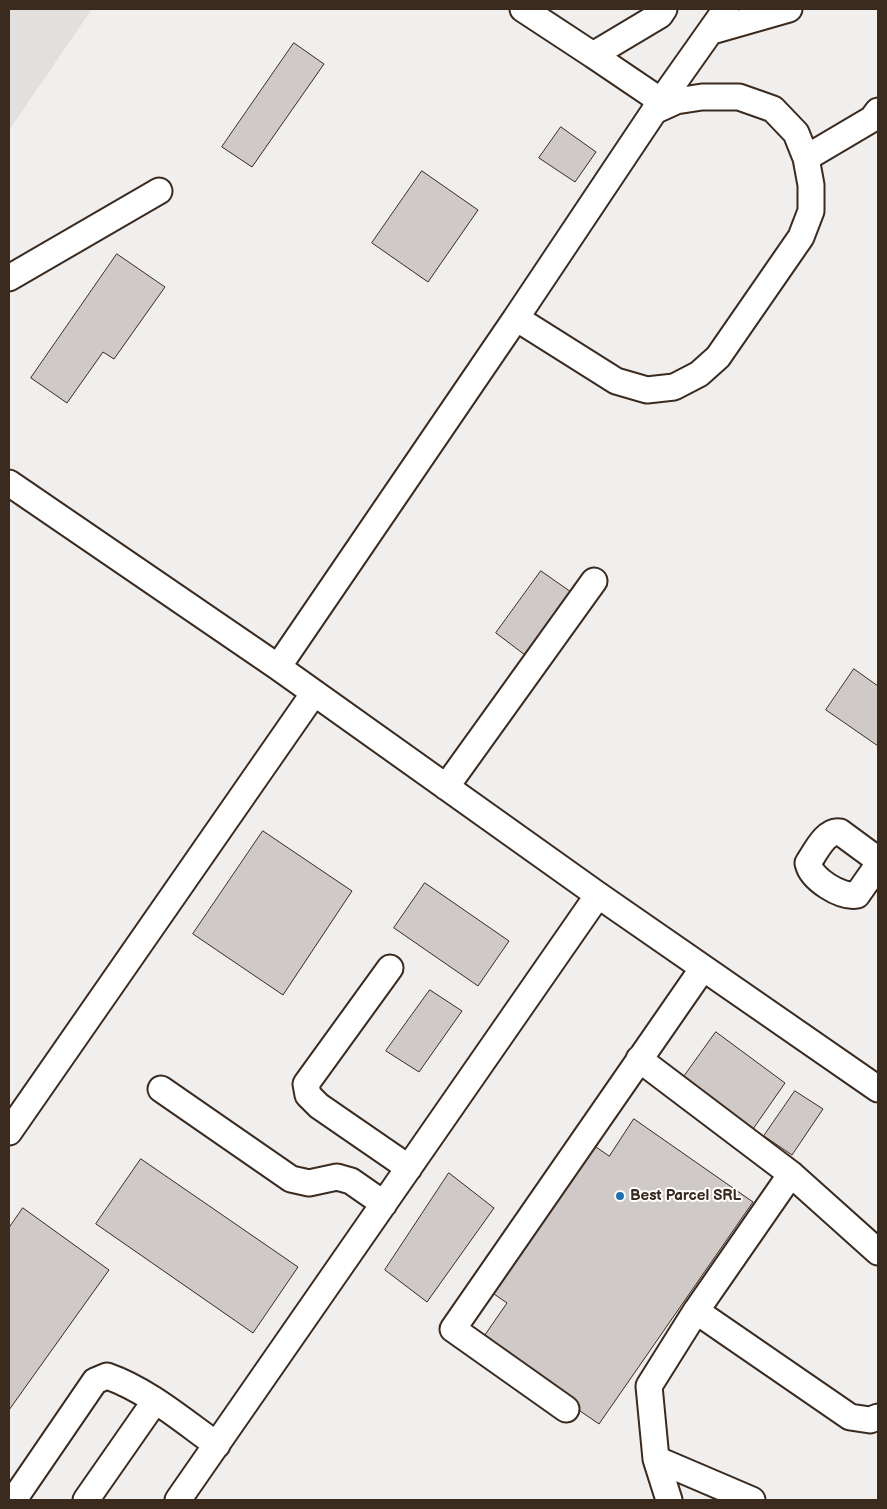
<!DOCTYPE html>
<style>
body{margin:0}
#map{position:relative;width:887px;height:1509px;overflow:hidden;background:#fff;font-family:"Balsamiq Sans",sans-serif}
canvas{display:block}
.frame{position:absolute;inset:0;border:10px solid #3b2a1e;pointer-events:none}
</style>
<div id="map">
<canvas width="887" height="1509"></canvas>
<div class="frame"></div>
</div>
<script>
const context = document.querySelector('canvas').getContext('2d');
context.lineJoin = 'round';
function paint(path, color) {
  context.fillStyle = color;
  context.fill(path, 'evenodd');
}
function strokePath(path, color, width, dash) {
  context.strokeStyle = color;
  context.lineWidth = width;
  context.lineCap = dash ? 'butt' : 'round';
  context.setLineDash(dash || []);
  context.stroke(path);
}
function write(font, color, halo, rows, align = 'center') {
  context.font = font + ' "Balsamiq Sans",sans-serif';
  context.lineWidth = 4;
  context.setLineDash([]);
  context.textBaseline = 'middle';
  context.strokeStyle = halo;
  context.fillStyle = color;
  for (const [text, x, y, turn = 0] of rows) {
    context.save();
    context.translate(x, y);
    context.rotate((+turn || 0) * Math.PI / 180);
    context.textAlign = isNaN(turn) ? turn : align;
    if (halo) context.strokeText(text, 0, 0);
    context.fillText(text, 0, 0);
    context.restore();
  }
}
paint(new Path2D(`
 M9,9h869v1491h-869z`), '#f1efee');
paint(new Path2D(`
 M9,9h83l-83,121z`), '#e2e0de');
const building = new Path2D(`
 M294,43l30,21 -72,103 -30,-20z
 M561,127l35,25 -21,30 -36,-24z
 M422,171l56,39 -50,72 -56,-39z
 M117,254l48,33 -51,72 -11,-7 -36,51 -36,-25z
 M541,571l30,21 -46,63 -29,-22z
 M854,669l24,17v60l-52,-36z
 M263,831l89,60 -69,104 -90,-61z
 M425,883l84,58 -31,45 -84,-58z
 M430,990l32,21 -43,61 -33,-21z
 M716,1032l69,51 -32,46 -70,-51z
 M795,1091l28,18 -31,46 -28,-19z
 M634,1119l119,83 -154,222 -119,-82 27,-39 -23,-16 102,-147 23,16z
 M141,1159l157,108 -45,66 -157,-109z
 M449,1173l45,35 -67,94 -42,-32z
 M23,1208l86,62 -100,140v-182z`);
paint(building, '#cfcac7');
strokePath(building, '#3b2a1e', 1);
const minor = new Path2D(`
 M523,9l70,46 67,-40 4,-6
 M712,31l77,-22
 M661,101l65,-92
 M654,111l22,-10 26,-4h37l34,12 23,24 10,25
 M9,278l150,-87
 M516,318l145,-217 -68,-46
 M9,483l269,184 320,228 280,194
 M278,667l238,-349 100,63 31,9 27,-3 25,-13 19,-17 83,-120 10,-26v-26l-5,-27 66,-39 6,-8
 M446,787l148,-206
 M878,860l-38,-28c-14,-3 -25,21 -32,31 3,16 33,35 49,32l21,-30
 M390,968l-84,116 2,11 11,11 90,62
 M639,1059l152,115 87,78
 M161,1089l130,90 18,4 28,-6 14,4 33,23
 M9,1132l305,-439
 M696,1311l95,-137
 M566,1409l-113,-80 250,-361
 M656,1459l96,41
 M17,1500v-5l78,-114 12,-5c40,14 75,44 110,69
 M86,1500l69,-99
 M178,1500l420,-605
 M669,1500l-13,-41 -7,-73 47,-75 154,106 20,3 8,-3`);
strokePath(minor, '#3b2a1e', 29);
strokePath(minor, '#fff', 25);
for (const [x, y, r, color] of [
 [620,1196,5,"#1f6fb2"]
]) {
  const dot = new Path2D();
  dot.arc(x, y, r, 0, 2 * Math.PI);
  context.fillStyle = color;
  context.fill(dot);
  strokePath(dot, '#fff', 2);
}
write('bold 15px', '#3b2a1e', '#fff', [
 ["Best Parcel SRL",630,1196]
], 'left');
</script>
